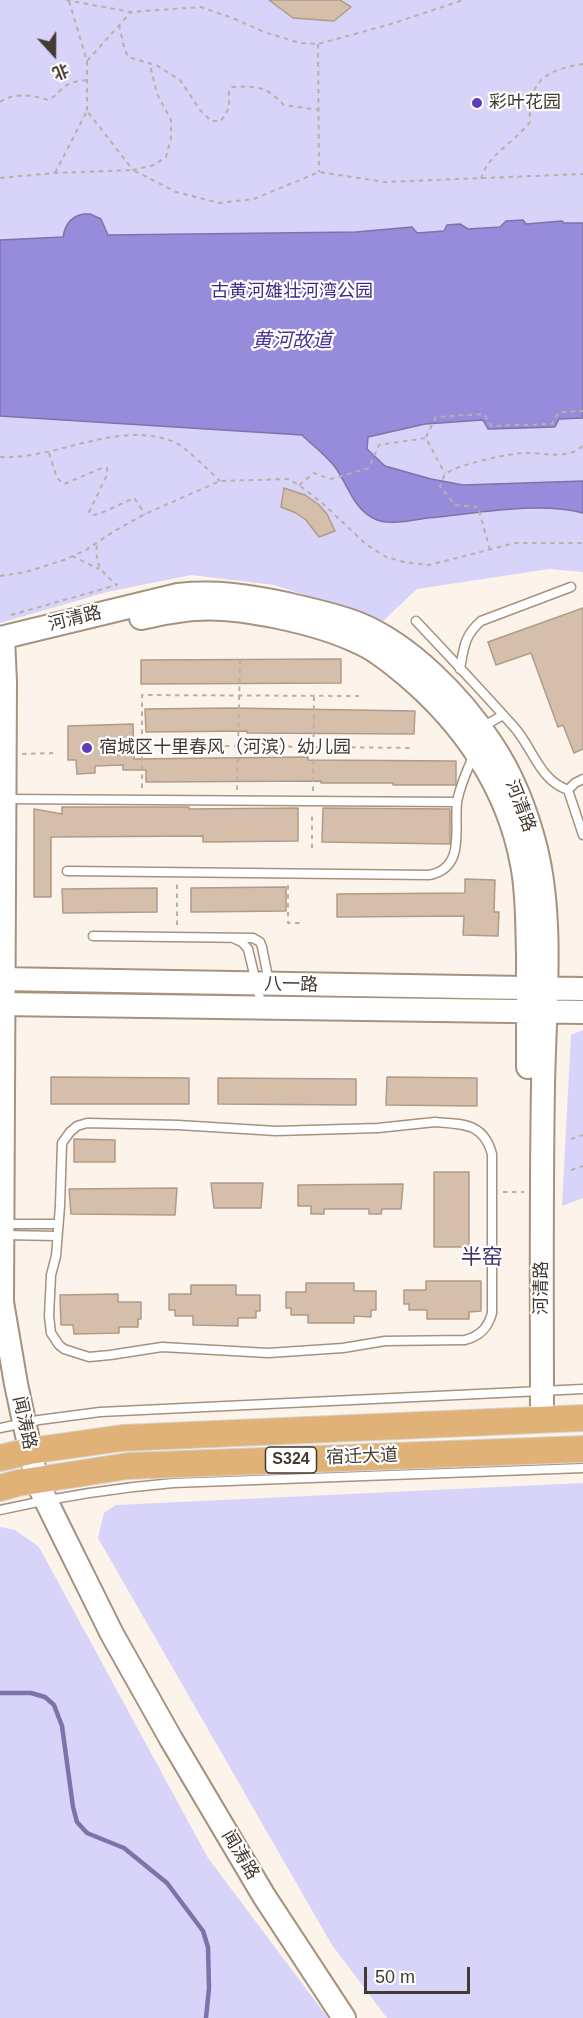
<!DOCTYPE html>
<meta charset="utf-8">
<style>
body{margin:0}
#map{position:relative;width:583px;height:2018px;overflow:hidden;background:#fcf3ea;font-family:Arial,"Noto Sans SC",sans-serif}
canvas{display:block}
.north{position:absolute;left:24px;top:24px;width:60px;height:60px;-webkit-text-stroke:4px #fff;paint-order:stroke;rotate:159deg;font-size:16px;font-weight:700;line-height:24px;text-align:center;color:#433a32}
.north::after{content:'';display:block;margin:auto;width:21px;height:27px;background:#433a32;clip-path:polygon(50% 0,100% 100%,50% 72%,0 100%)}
.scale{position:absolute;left:364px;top:1967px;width:106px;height:27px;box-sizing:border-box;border:3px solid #433a32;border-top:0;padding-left:8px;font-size:18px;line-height:21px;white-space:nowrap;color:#433a32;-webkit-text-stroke:4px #fff;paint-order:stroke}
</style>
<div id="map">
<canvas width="583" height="2018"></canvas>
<div class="north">北</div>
<div class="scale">50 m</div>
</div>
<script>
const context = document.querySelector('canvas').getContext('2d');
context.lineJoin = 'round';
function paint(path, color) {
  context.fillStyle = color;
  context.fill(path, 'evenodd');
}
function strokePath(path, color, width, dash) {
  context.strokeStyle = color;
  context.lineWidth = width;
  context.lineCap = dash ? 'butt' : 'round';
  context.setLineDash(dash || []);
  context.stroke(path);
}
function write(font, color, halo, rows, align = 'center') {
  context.font = font + ' Arial,"Noto Sans SC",sans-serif';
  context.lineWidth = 4.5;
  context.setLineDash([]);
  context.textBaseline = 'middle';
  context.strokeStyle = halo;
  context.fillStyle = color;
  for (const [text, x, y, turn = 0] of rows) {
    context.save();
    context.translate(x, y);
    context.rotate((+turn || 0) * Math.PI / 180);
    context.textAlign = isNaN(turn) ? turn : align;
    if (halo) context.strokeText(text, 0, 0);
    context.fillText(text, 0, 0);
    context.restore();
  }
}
paint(new Path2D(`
 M0,0h583v572l-34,-3 -132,20 -34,32 -109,-36 -83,-10 -84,17 -107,31z
 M583,1030v168l-21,8 9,-171z
 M583,1483v535h-196l-55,-73 -234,-407 6,-25 12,-8z
 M0,1527l15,3 24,17 169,311 120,160h-328z`), '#d7d3f9');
const water = new Path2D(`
 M84,214h6l11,5 7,16 248,-3 56,-5 5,6 27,-2 3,-6 13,-1 8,5 32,-2 6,-6 17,-1 3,4 36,-3 2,2h19v195l-24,1 -4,8 -67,2 -5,-9 -58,4 -57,13 -1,12 18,17 46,13 32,6 120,-4v32c-45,-12 -109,1 -156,5 -14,2 -36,7 -50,2 -24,-10 -28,-34 -42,-53 -9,-12 -23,-22 -33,-32l-302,-19v-176l63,-3c2,-12 8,-21 21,-23z`);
paint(water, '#978bdc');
strokePath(water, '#7e73a9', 1.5);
strokePath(new Path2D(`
 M0,1693h31l14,4 9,8 8,21 11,81 4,15 10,11 37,15 43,35 36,48 5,16 1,41 -3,30`), '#7e73a9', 4.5);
const building = new Path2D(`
 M269,0h71l11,7 -17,14 -41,-3z
 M284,488l21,7 13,9 9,10 8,17 -16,6 -13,-17 -10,-7 -15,-6z
 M583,608v141l-9,4 -11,-28 -5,2 -27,-74 -35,12 -8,-23z
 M341,659v24l-200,1v-24z
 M231,708l184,3 -1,23 -167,-1v-2l-101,1 -1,-23z
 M133,724l1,35 174,-2v3l148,1v21l-1,3h-62v-2h-72v-2l-175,1v-12h-23v-5l-28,1v7l-18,1 -1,-14h-8v-34z
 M62,807h127v2l109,-1v33l-95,1v-6l-152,1v60h-17v-88l28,5z
 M323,808l127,1v35l-128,-2z
 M465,879l30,1 -1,32h5l-1,24 -35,-1 1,-19 -127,1v-23l128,-1z
 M286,887v24l-95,1v-24z
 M157,888v24l-94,1 -1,-24z
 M51,1077l138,1v26h-138z
 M387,1077l90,1v28l-91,-1z
 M218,1078l138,1v26l-138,-1z
 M74,1139l41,1v22h-41z
 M434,1172h35v75h-35z
 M211,1183h52l-2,25h-47z
 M403,1184l-2,25h-19l-1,5h-12v-5h-45v5h-13v-8h-13v-21z
 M177,1188l-2,27 -104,-1 -2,-25z
 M426,1281h55v30l-12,1v7h-42v-9h-18v-6h-5v-14h22z
 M306,1283h48v8h22v19h-5v7l-17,-1v7h-46v-8h-17v-7h-5v-16h20z
 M191,1285h45v10h24v16h-4v7h-18v8l-45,-1v-9h-18v-6h-6v-16h22z
 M118,1294v8h23v17h-3v8h-19v6l-45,1 -1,-9h-12l-1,-30z`);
paint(building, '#d5bfab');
strokePath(building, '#b09b88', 1.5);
const lane = new Path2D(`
 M416,621c33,35 66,70 98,106 19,21 25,53 54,63l15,45
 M460,669c4,-22 4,-33 21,-48l90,-34
 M482,727l21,-12
 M568,790l7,-7 8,-4
 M4,799l453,3
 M67,871l362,4c37,-7 25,-46 28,-72 2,-16 11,-34 17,-49
 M93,936l160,2 7,4 2,5 7,35
 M235,939l7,3 6,7 14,58
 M435,1122c28,2 49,1 57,32v159c-4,15 -12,23 -27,27l-80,1 -42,7 -75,5 -106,-6 -52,8 -21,2 -25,-8 -5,-4 -8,-12 -2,-17 2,-41 5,-19 4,-50 2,-63 8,-11 7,-6 10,-3 91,2 98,6 102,-3z
 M5,1224h53
 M5,1235l52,1
 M0,1428l39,-8 61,-8 483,-23
 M0,1510c57,-13 114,-22 173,-27l410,-15`);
const secondary = new Path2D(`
 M141,618c18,-4 36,-8 54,-9 43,-4 123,14 163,33 17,7 34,21 48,33 58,49 102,113 116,189 6,30 5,60 6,90 0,38 0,76 0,113
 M0,638l178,-43c39,-4 71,1 109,9 24,6 50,11 72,20 51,21 102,73 132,119 21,31 36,70 45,106 18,74 8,162 7,238 -2,111 -1,222 -1,333
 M3,638l2,44 -3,620 14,82 21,98 19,39 56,113 59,105 93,157 80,122
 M0,979l583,10
 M0,1004l583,8`);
const primary = new Path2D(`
 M0,1458l30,-7 92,-13 461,-20
 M0,1488l18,-5 110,-17 455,-17`);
strokePath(lane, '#a6927f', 11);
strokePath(secondary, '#a6927f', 26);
strokePath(primary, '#d6d4d2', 28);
strokePath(new Path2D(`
 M66,0l65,12 70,-5 34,12 29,13 36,11 18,1 73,-20 72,-24
 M69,1l18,60 44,-49
 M119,25l5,22 4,10 28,8 24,15 20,30 11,11h10l8,-13v-16l3,-5c25,-1 34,-1 52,18l35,5
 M318,44l1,128
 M87,61v50
 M0,102c15,-10 32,-7 48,-2 7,-3 9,-7 15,-12 6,-6 16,-7 24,-8
 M55,173l32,-62 46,59 21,-5 12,-8 5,-19v-18l-14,-26 -7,-29
 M0,178l55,-5 78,-3 43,22 43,11 35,-4 65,-27 66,10 198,-8
 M481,179c6,-24 34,-37 49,-57 -2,-41 15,-52 53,-58
 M426,437l10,-20 48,-3 7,12 61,-2 7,-12 24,-1
 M49,453l8,25 7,6 38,-16h5v7l-18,37 4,3 6,-1 35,-16 11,16
 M0,457c57,3 117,-38 174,-15 12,5 35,29 46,39
 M299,485l15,-12 17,6 38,-11 10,-23 47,-7 19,36
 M490,550l-12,-43 -23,-2 -15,-19c2,-5 3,-10 7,-13 9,-8 64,-20 77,-20 19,-1 45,8 59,-8
 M72,556l27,13
 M0,576l26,-4 38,-12 22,-10 30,-20 29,-16 75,-33 68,-2 11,6 23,18 45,42 19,12 18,5 25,3 86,-22h68
 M11,615l106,-30c-17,-15 -22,-18 -20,-43
 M144,745l270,3
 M22,754l31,-1
 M142,788v-93l217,1
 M237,790l3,-132
 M313,791l1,-95
 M312,848v-36
 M288,885v38h16
 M177,925v-42
 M571,1139l12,-4
 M571,1170l12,-4
 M503,1192h21`), '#b9b0a7', 2, [4.5, 4.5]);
strokePath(lane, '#fff', 8);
strokePath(secondary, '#fff', 22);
strokePath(primary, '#e1b277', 26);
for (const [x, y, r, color] of [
 [477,103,6,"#5e3eb6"],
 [87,748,6,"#5e3eb6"]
]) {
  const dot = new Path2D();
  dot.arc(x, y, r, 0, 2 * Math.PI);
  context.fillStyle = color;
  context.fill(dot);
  strokePath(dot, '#fff', 2);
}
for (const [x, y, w] of [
 [291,1460,51]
]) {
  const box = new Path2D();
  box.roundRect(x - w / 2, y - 13, w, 26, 4.5);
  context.fillStyle = '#fff';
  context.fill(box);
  strokePath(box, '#433a32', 1.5);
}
write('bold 16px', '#433a32', null, [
 ["S324",291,1460]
]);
write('18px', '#433a32', '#fff', [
 ["彩叶花园",489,103],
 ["宿城区十里春风（河滨）幼儿园",99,748]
], 'left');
write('18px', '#422886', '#fff', [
 ["古黄河雄壮河湾公园",292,292]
]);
write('18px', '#433a32', '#fff', [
 ["河清路",75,619,-14],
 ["河清路",520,806,69],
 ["八一路",291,985,1],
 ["河清路",542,1288,-90],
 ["闻涛路",24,1423,78],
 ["宿迁大道",362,1457,-2],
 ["闻涛路",240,1855,59]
]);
write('italic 20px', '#4d3594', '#fff', [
 ["黄河故道",292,341]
]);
write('21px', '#3d306c', '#fff', [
 ["半窑",482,1258]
]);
</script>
